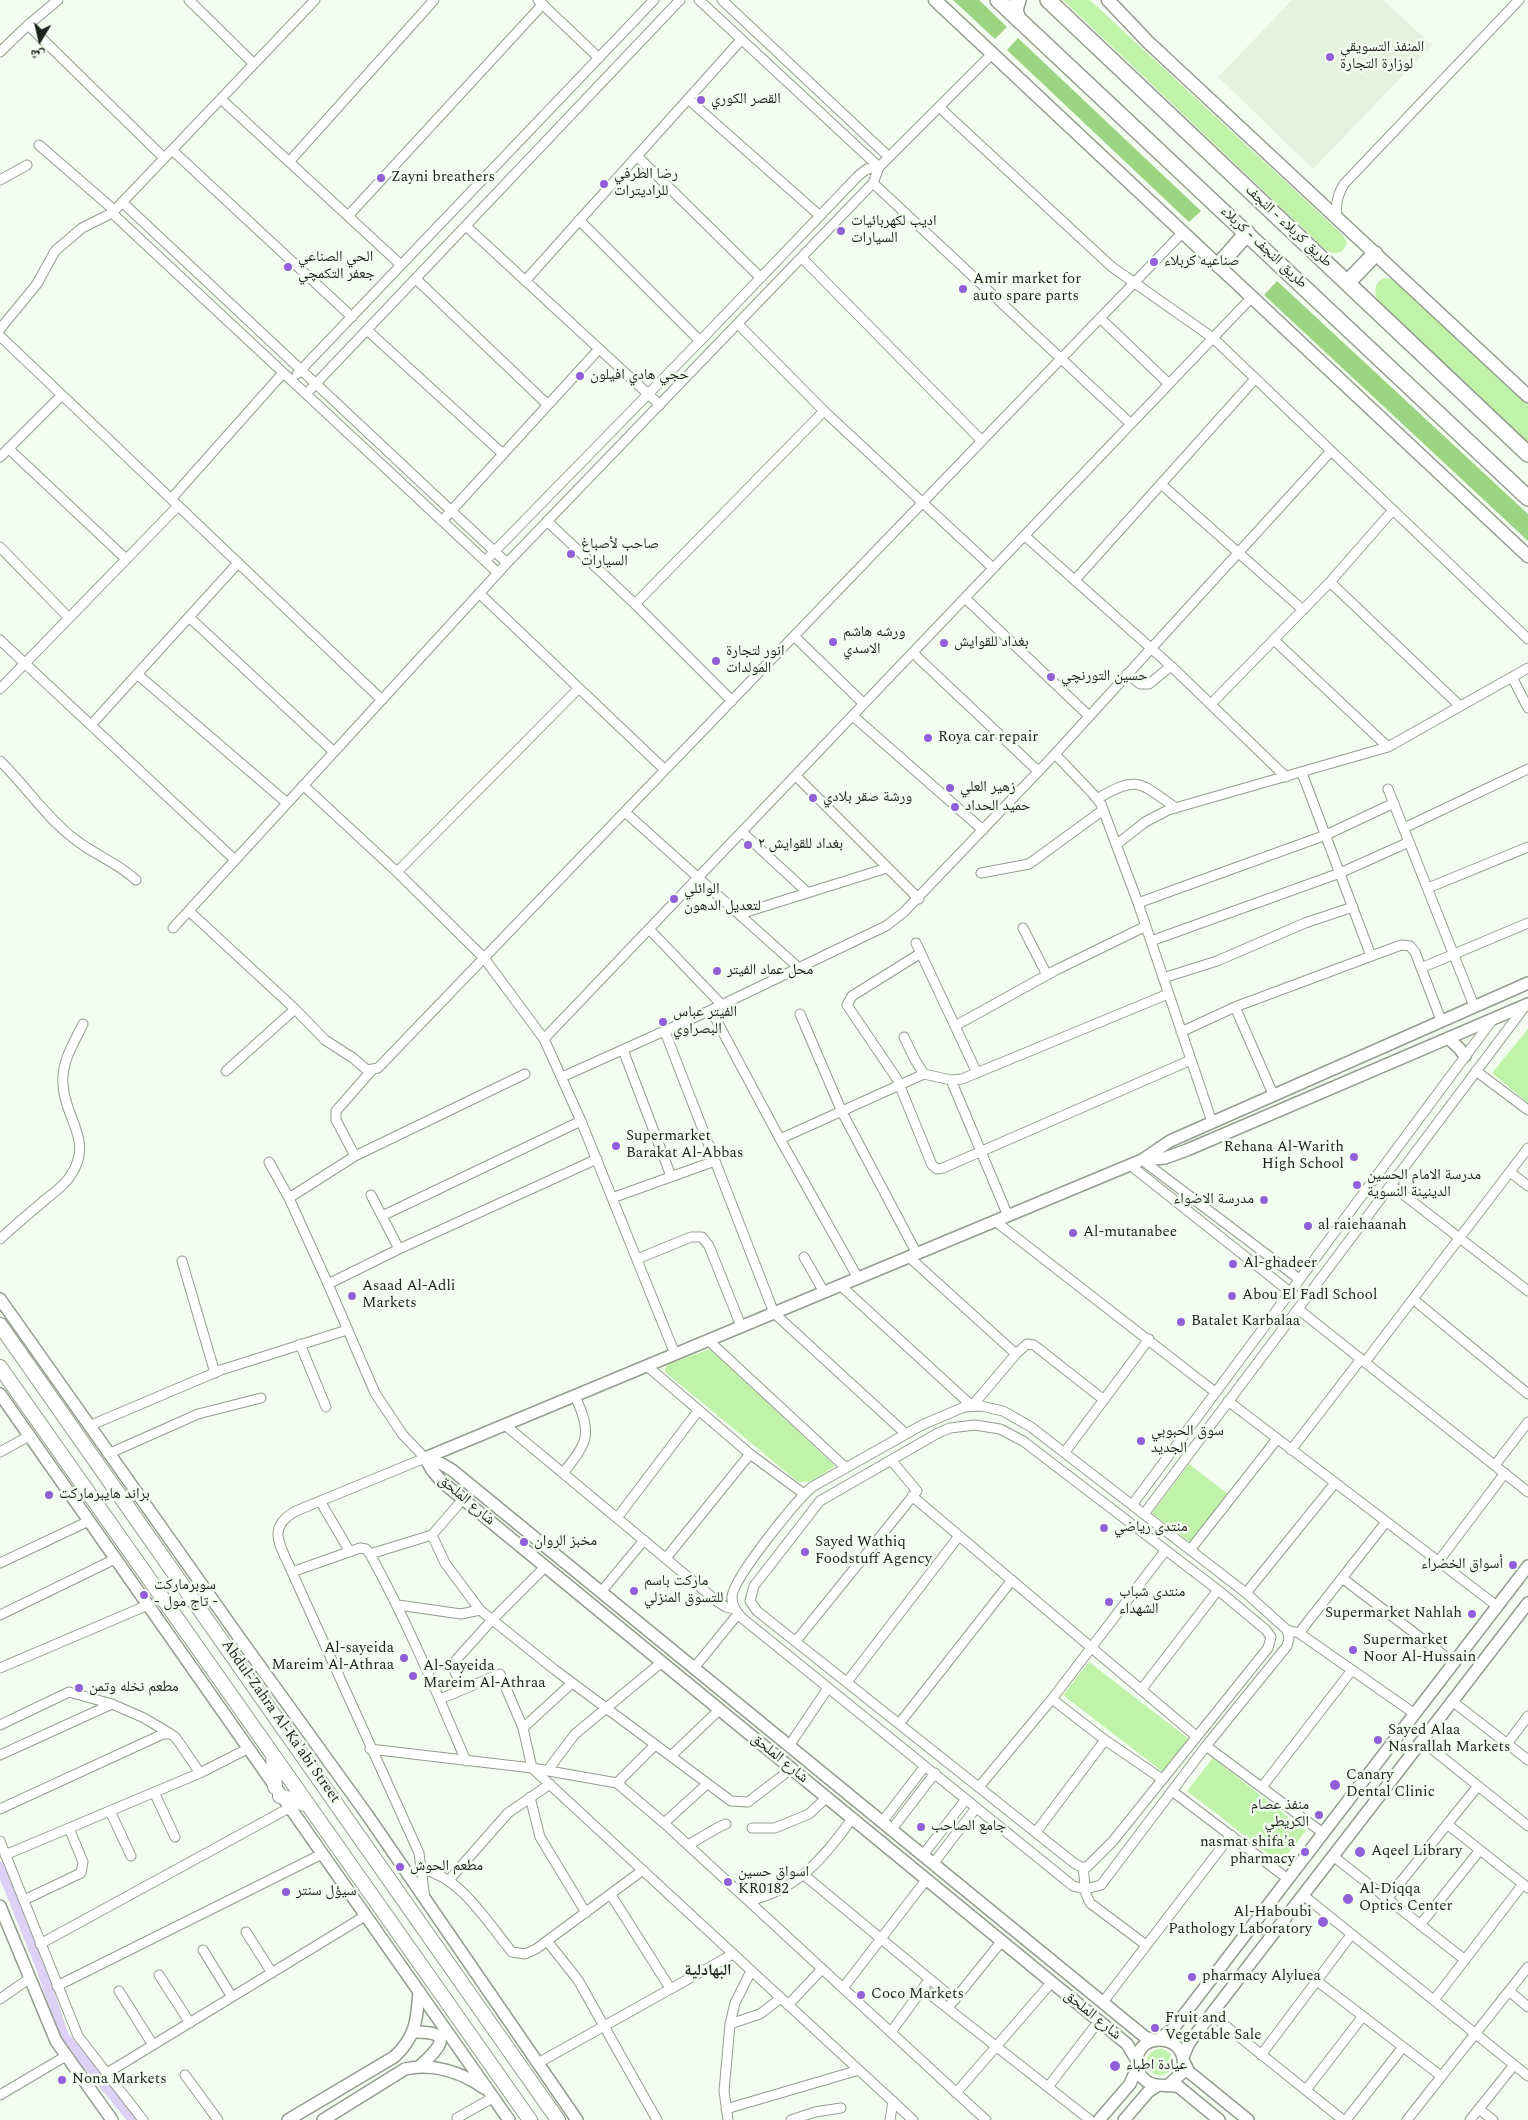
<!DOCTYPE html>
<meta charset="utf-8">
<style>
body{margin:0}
#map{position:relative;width:1528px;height:2120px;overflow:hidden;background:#f3fdef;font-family:Spectral,"Noto Naskh Arabic",serif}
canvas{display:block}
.north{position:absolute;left:15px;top:15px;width:50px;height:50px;-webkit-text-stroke:4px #f3fdef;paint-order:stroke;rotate:189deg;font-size:14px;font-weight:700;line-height:20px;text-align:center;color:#1e221c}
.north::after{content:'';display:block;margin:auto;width:18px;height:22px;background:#1e221c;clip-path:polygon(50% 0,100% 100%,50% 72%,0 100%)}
</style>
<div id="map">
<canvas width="1528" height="2120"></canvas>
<div class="north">ش</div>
</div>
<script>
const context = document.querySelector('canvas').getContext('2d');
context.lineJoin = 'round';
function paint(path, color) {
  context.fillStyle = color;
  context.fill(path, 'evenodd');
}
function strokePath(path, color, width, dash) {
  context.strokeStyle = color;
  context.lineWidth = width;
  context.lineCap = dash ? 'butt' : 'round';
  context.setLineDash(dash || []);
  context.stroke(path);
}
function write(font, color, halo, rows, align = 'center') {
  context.font = font + ' Spectral,"Noto Naskh Arabic",serif';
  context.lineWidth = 5;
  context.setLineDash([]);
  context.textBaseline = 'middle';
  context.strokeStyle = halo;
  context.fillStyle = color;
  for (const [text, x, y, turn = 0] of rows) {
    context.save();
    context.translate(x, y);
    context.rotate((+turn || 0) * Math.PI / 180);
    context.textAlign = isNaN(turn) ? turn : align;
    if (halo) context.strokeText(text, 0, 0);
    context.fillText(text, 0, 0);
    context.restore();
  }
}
paint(new Path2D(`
 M1292,0h91l49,45 -119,124 -95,-92z`), '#e4f3de');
paint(new Path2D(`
 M1063,0h27l253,235 4,8 -5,9 -9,1 -7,-3z
 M1385,278l11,1 132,124v39l-148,-138c-7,-9 -7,-22 5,-26z
 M1528,1029v74l-36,-30z
 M710,1349l125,117c-11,7 -24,20 -38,15l-132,-109v-4l3,-4z
 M1189,1464l39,30 -37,49 -39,-30z
 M1089,1662l100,77 -26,33 -100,-77z
 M1213,1758l93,73 -26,32 -93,-72z
 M1147 2062a13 13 0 1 1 26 0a13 13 0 1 1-26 0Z`), '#c0f3a9');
paint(new Path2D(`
 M953,0h26l28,27 -12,12z
 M1018,38l183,173 -12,11 -182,-172z
 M1277,281l251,233v27l-264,-246z`), '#9cd481');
strokePath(new Path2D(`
 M0,1866l41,102 23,68 69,84`), '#ddd2f6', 10);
const minor = new Path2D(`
 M189,0l65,64
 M538,0l61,58
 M699,0l180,167
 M722,0l167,157
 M28,25l136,133
 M0,52l28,-27 30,-25
 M221,99l180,166
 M688,99l131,116
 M939,107l173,160 101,71 315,301
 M39,145l75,65
 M172,150l180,167
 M637,156l124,122
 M289,162l145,-162
 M0,180l27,-15
 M873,183l258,241
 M122,202l385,361
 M112,213l386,360
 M348,216l195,-212
 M1337,219c-2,-13 0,-24 7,-35l175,-184
 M579,220l121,121
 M466,226l194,179
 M802,258l180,183
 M416,279l132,126
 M525,281l216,-241
 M1100,318l69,66
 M738,324l86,87 169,157
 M0,329l37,-45 18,-33 27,-23 30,-15 203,-213
 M367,330l136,124
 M0,336l382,364
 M297,374l357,-374
 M306,394l374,-394
 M8,448l118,111
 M0,457l62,-62
 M1161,484l142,126
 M171,499l112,-126
 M442,521l157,-172
 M547,521l88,83 97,97
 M1025,536l146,130 115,111
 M0,547l69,71
 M485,561l215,-220 159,-166 8,-6 12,-2
 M1075,580l180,-201
 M1330,582l130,124
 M479,593l186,177
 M965,598l124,118
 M635,604l189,-193
 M189,617l145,135
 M794,636l70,68
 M0,640l235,220
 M1274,640l114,107
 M913,653l125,118
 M137,674l150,129
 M1127,674l13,10h9l22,-18
 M1512,677l16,31
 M0,689l178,-183
 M1211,704l119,-122 63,-72
 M853,716l130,114
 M91,725l147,-162
 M1055,754l38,40 8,10 37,99 74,219
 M0,761c25,24 45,55 72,76 20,17 45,25 64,43
 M1302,773l69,183
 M796,776l123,123
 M303,785l94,87 87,86 60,81 37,82 94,233
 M1388,789l86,217
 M1097,799c41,-25 43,-16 79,9
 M625,812l174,156
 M1404,828l124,-59
 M742,832l66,61
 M1116,845l29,-23 23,-12 220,-63 140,-79
 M397,872l182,-184
 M981,873l48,-9 74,-54
 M1428,888l100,-41
 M1138,903l188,-68 68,-32
 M189,911l106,98 30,31 28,18 14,12 11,-2 805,-836
 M740,914l147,-46
 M173,928l334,-365 366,-380 6,-16 113,-113
 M1023,928l24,47
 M649,929l73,76
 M1151,941l189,-68 69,-31
 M916,943l61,130
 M921,953l-69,43 -5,9 50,74 35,86 5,4 6,-1 248,-108
 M1421,968l107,-45
 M1163,978l54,-17 88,-38 48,-16
 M1235,1007l38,87
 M711,1010l69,129 78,139
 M800,1014l42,98 75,142
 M955,1026l101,-56 90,-44
 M665,1032l109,281 132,121
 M1181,1032l54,-25 166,-62 9,1 5,6 26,68
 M904,1037l11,23 9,14 27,6 11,-1 206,-85
 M544,1039l708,-742
 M623,1050l48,126
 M226,1071l69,-62
 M1476,1071l52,39
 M562,1077l149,-67 154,-74 21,-10 18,-14 151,-158 276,-303
 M951,1080l57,136
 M780,1139l144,-65
 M355,1156l-19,-36v-9l36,-41
 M1142,1160l157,119
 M269,1162l20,36 39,86 47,109 28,42 22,23 -129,53c-31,17 -15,35 -4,61l127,281 6,46
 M1130,1165l160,127
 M1510,1172l18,14
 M1391,1185l137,106
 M371,1195l28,54
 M289,1198l66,-42 170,-82
 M612,1198l103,-37
 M382,1216l199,-95
 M995,1221l220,171
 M0,1239c15,-14 31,-27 46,-40 9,-7 19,-14 25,-24 23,-35 -7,-57 -8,-91 -2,-22 11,-41 20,-60
 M804,1257l20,35
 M909,1257l107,97
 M637,1259l54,-22h11l7,9 32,80
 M182,1261l33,112
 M328,1284l71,-35 198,-90
 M840,1285l132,121 44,-52 11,-10 7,1 70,55
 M1413,1299l115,95
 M1298,1309l230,183
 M708,1340l138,128
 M300,1344l26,63
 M1365,1362l163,-214
 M647,1366l103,88 54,40
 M1228,1401l269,205
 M505,1425l213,177 8,5 9,2
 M975,1425l25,4 23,12 195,149 48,40 5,7 -3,11 -155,193 -26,26h-6l-7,-4 -317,-252 -7,-10 4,-15 66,-85 118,-68 12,-5z
 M89,1426l132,-56 126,-40
 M1291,1450l70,-91
 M0,1452l29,-16
 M1065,1452l84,-113
 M108,1454l90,-40 63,-16
 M1495,1465l33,-43
 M563,1473c26,-32 29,-39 12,-77
 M912,1496l284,240
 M320,1501l30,51
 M1132,1505l361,-486
 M1144,1514l382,-509
 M617,1518l81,-107
 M432,1535l13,28 35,47 75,60 176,131 17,1 43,-33
 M1190,1550l87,-111
 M370,1554l62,-19 31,-36
 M666,1558l84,-104
 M1438,1562l67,-89
 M0,1563l89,-42
 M292,1572l68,-24 6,1 4,5c37,67 66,137 96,207
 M1342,1578l112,85
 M601,1592l43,-52
 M1246,1593l89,-110
 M398,1605l63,9 19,-4
 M0,1615l115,-56
 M1287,1630l2,8 -2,8 -81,100 -105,139 -16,4 -12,-3 -331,-268c-5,-6 -10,-12 -10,-21 1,-19 64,-96 80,-110l110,-62 42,-18 17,-1 22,5 28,16 215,166 41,37 12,3 116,81
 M1299,1633l87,-111
 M796,1641l121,-150 -26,-31
 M0,1668l148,-63
 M694,1668l44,-54
 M847,1682l112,-146
 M464,1689l-9,-17 1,-12 36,-40 53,-53
 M1141,1690l77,-100
 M440,1699l60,-25 23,54 9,40 381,352
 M1052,1699l53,41 57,39
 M1452,1701l76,59
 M899,1724l113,-144
 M0,1725l69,-33 43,12 32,14 27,16
 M523,1728l49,-45
 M1422,1741l106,85
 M1507,1744l21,-28
 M789,1746l39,-58
 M1206,1746l117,87
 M370,1749l162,19 85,15 47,40 322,297
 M0,1755l112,-51
 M671,1756l48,-46
 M547,1771l28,-37 87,-72
 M617,1783l38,-38
 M979,1787l73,-88 113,-148
 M1262,1787l90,-117
 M1172,1791l116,88
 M154,1792l21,45
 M530,1797l10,40 46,76
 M0,1809l163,-75h8l5,4 24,35
 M110,1811l21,45
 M882,1822l43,-56
 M664,1823l43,-39
 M1447,1824l81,64
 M752,1828h23l34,-14 17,-16
 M892,1829l43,-56
 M1036,1832l69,-92
 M0,1841l78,195 65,84
 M688,1845l31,-18 7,-3
 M5,1855l195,-82 49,-25
 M923,1855l43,-56
 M1333,1856l132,104
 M933,1864l43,-56
 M1083,1867l3,27 4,9 56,42
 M422,1869c39,8 65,53 90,83l13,2 11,-5 107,-79
 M804,1875l151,125
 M449,1880l59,-67 42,-29
 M611,1895l59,93
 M1303,1895l225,181
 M1387,1899l91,-113
 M24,1900l57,-27 2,-11 -14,-34
 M749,1901c51,-13 73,-42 103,-82
 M1420,1925l60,-75
 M246,1932l26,41
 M547,1941l31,39 79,140
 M40,1944l249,-136
 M203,1950l29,47
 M159,1975l31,48
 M1317,1981l124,95
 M57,1986l265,-132
 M843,1988l83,-108
 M923,1989l167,131
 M119,1991l34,54
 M1509,1991l19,16
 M0,1999l30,-21
 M1434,2000l89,-116
 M1103,2002l128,-167
 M951,2004l50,-62
 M788,2005l34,-36
 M1211,2014l132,106
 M730,2024l30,-10 21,-16
 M891,2032l35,-48
 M1261,2055l90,-120
 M538,2063l195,-109
 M107,2073l258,-157
 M185,2075l33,45
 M1048,2087l50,-65
 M1306,2090l57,-74
 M956,2093l95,-110
 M0,2095l66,-39
 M726,2109l133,-39
 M1479,2109l14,11
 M459,2120l-2,-2 37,-21
 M728,2120l-4,-29 6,-67 5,-21 16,-32
 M791,2120l24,-8 26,-4
 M890,2120l3,-19
 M1346,2120l57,-73
 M1407,2120l121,-153
 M1470,2120l44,-55`);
const tertiary = new Path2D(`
 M1448,1038l11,10 6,8
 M1142,1160l23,-2 22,-8 341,-146
 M0,1299l241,341 127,176 209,304
 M0,1394l509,726
 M425,1458l717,-298 28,-19 358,-158
 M425,1458l7,12 9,11 686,563 10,17
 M425,1458l17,6 10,6 693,567 9,3
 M0,1906l56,135 56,79
 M413,2032c42,-1 28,15 7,34
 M1159,2039l14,-10 355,-463
 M1183,2057l6,-14 339,-440
 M1184,2062l5,10 59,48
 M1168,2085l13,-11c15,-39 -45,-47 -44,-11 0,7 3,13 8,17 10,9 22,3 34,7l40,33
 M288,2120l106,-63c22,-20 23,-37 25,-66
 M323,2120l82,-51c28,-6 56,3 79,19
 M1099,2120l31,-36 7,-16
 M1124,2120l24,-28 9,-6`);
const secondary = new Path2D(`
 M935,0l593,556
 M1108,0l40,42 380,354`);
const primary = new Path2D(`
 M0,1325l558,795
 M0,1367l530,753
 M273,1755l2,32
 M280,1796l28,9`);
const trunk = new Path2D(`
 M998,0l530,498
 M1048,0l480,454
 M1018,19l-3,-9 3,-10
 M1219,265l28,-32
 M1347,283l28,-29`);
strokePath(minor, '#949d90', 11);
strokePath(tertiary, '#949d90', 14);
strokePath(secondary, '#949d90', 15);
strokePath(primary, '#949d90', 16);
strokePath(trunk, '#949d90', 18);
strokePath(minor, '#fff', 9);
strokePath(tertiary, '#fff', 11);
strokePath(secondary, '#fff', 12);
strokePath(primary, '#fff', 14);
strokePath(trunk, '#fff', 15);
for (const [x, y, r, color] of [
 [1330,57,5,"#915fd9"],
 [701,100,5,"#915fd9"],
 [381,178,5,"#915fd9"],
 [604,184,5,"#915fd9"],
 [841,231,5,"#915fd9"],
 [1154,262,5,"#915fd9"],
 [288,267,5,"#915fd9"],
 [963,289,5,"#915fd9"],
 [580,376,5,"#915fd9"],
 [571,554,5,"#915fd9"],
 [833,642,5,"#915fd9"],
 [944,643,5,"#915fd9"],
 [716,661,5,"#915fd9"],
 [1051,677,5,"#915fd9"],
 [928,738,5,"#915fd9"],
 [950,788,5,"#915fd9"],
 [813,798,5,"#915fd9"],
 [955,807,5,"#915fd9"],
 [748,845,5,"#915fd9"],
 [674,899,5,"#915fd9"],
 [717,971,5,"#915fd9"],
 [663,1022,5,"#915fd9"],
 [616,1146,5,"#915fd9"],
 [1354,1157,5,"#915fd9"],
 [1357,1185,5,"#915fd9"],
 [1264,1200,5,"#915fd9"],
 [1308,1226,5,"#915fd9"],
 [1073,1233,5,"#915fd9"],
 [1233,1264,5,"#915fd9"],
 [352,1296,5,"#915fd9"],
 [1232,1296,5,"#915fd9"],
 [1181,1322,5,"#915fd9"],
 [1141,1441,5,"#915fd9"],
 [49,1495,5,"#915fd9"],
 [1104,1528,5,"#915fd9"],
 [524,1542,5,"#915fd9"],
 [805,1552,5,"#915fd9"],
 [1513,1565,5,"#915fd9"],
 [634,1591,5,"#915fd9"],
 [144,1595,5,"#915fd9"],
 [1109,1602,5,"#915fd9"],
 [1472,1614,5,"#915fd9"],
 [1353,1650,5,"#915fd9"],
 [404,1658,5,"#915fd9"],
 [413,1676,5,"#915fd9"],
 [79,1688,5,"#915fd9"],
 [1378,1740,5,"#915fd9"],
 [1335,1785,6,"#915fd9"],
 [1319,1815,5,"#915fd9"],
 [921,1827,5,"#915fd9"],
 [1305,1852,5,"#915fd9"],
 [1360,1852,6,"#915fd9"],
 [400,1867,5,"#915fd9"],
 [728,1882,5,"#915fd9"],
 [286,1892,5,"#915fd9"],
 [1348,1899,6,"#915fd9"],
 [1323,1922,6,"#915fd9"],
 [1192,1977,5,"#915fd9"],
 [861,1995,5,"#915fd9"],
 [1155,2028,5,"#915fd9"],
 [1115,2066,6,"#915fd9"],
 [62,2080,5,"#915fd9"]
]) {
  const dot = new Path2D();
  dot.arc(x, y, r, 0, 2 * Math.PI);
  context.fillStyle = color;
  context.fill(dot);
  strokePath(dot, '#f3fdef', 2);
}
write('15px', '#1e221c', '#f3fdef', [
 ["المنفذ التسويقي",1340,48],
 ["لوزارة التجارة",1340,65],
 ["القصر الكوري",711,100],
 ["رضا الطرفي",614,175],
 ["للراديترات",614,192],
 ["Zayni breathers",391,178],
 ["اديب لكهربائيات",851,222],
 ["السيارات",851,239],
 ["الحي الصناعي",298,258],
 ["جعفر التكمچي",298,275],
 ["صناعيه كربلاء",1164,262],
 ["Amir market for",973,280],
 ["auto spare parts",973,297],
 ["حجي هادي افيلون",590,376],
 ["صاحب لأصباغ",581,545],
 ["السيارات",581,562],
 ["ورشه هاشم",843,633],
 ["الاسدي",843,650],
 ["بغداد للقوايش",954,643],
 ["انور لتجارة",726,652],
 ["المولدات",726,669],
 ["حسين التورنچي",1061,677],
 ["Roya car repair",938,738],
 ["زهير العلي",960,788],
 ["ورشة صقر بلادي",823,798],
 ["حميد الحداد",965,807],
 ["بغداد للقوايش ٢",758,845],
 ["الوائلي",684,890],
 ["لتعديل الدهون",684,907],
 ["محل عماد الفيتر",727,971],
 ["الفيتر عباس",673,1013],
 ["البصراوي",673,1030],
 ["Supermarket",626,1137],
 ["Barakat Al-Abbas",626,1154],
 ["Rehana Al-Warith",1344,1148,"right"],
 ["High School",1344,1165,"right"],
 ["مدرسة الامام الحسين",1367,1176],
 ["الدينينة النسوية",1367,1193],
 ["مدرسة الاضواء",1254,1200,"right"],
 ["al raiehaanah",1318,1226],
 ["Al-mutanabee",1083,1233],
 ["Al-ghadeer",1243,1264],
 ["Asaad Al-Adli",362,1287],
 ["Markets",362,1304],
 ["Abou El Fadl School",1242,1296],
 ["Batalet Karbalaa",1191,1322],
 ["سوق الحبوبي",1151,1432],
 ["الجديد",1151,1449],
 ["براند هايبرماركت",59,1495],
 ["منتدى رياضي",1114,1528],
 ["مخبز الروان",534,1542],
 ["Sayed Wathiq",815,1543],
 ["Foodstuff Agency",815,1560],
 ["أسواق الخضراء",1503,1565,"right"],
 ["ماركت باسم",644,1582],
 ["للتسوق المنزلي",644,1599],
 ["سوبرماركت",154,1586],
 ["- تاج مول -",154,1603],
 ["منتدى شباب",1119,1593],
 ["الشهداء",1119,1610],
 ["Supermarket Nahlah",1462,1614,"right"],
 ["Supermarket",1363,1641],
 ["Noor Al-Hussain",1363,1658],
 ["Al-sayeida",394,1649,"right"],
 ["Mareim Al-Athraa",394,1666,"right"],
 ["Al-Sayeida",423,1667],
 ["Mareim Al-Athraa",423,1684],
 ["مطعم نخله وتمن",89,1688],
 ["Sayed Alaa",1388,1731],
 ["Nasrallah Markets",1388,1748],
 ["Canary",1346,1776],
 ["Dental Clinic",1346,1793],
 ["منفذ عصام",1309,1806,"right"],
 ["الكريطي",1309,1823,"right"],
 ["جامع الصاحب",931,1827],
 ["nasmat shifa'a",1295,1843,"right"],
 ["pharmacy",1295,1860,"right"],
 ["Aqeel Library",1371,1852],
 ["مطعم الحوش",410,1867],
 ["اسواق حسين",738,1873],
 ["KR0182",738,1890],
 ["Al-Diqqa",1359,1890],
 ["Optics Center",1359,1907],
 ["سيؤل سنتر",296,1892],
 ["Al-Haboubi",1312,1913,"right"],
 ["Pathology Laboratory",1312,1930,"right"],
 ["pharmacy Alyluea",1202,1977],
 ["Coco Markets",871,1995],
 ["Fruit and",1165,2019],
 ["Vegetable Sale",1165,2036],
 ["عيادة اطباء",1126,2066],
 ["Nona Markets",72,2080]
], 'left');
write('15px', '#1e221c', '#f3fdef', [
 ["طريق كربلاء - النجف",1288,227,43],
 ["طريق النجف - كربلاء",1263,248,43],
 ["شارع الملحق",466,1501,40],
 ["Abdul-Zahra Al-Ka'abi Street",280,1722,55],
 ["شارع الملحق",779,1759,39],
 ["شارع الملحق",1092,2016,39]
]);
write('bold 16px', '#272f24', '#f3fdef', [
 ["البهادلية",708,1972]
]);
</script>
